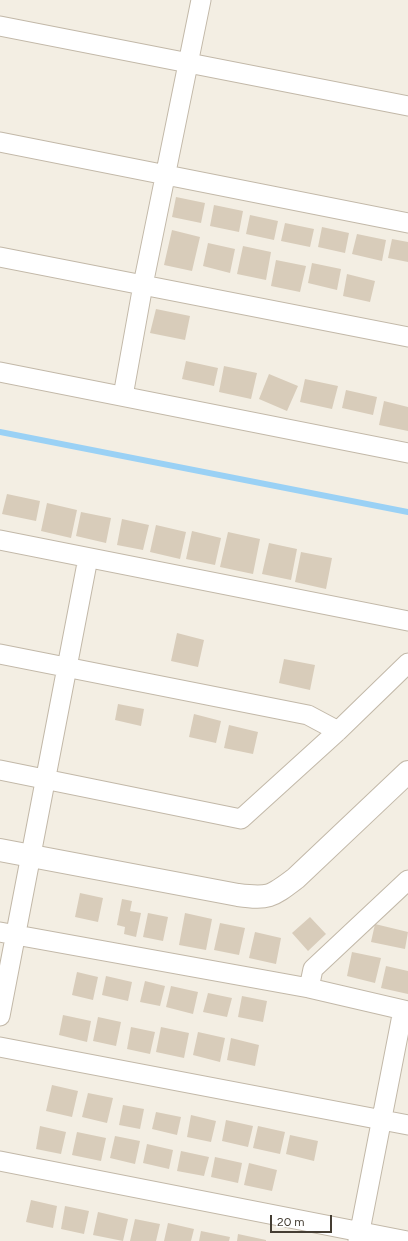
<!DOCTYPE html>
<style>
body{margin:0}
#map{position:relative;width:408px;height:1241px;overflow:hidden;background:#f3eee3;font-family:Figtree,sans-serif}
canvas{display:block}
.scale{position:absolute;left:270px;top:1215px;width:62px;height:18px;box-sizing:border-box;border:2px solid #453e33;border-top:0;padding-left:5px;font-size:12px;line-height:14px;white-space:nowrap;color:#453e33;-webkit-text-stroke:3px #fff;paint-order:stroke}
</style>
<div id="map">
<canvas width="408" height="1241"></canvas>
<div class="scale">20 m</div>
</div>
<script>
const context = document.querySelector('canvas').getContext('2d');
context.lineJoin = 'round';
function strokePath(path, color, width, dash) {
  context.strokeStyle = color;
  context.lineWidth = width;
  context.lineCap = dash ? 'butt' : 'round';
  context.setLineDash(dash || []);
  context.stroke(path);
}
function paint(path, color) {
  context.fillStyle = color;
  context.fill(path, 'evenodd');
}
strokePath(new Path2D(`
 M0,432l408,80`), '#9ad1f5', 6);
paint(new Path2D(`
 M176,197l29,6 -4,20 -29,-6z
 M214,205l29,6 -4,21 -29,-6z
 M250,215l28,6 -4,19 -28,-6z
 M285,223l29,6 -4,18 -29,-6z
 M322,227l27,6 -4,20 -27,-6z
 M172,230l28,7 -8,34 -28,-6z
 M357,234l29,6 -4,21 -30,-7z
 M392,239l16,3v20l-20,-4z
 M208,243l27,6 -5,24 -27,-7z
 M243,246l28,6 -5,28 -29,-6z
 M276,260l30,6 -6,26 -29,-6z
 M312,263l29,6 -4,21 -29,-7z
 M347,274l28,7 -5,21 -27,-6z
 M156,309l34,7 -5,24 -35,-7z
 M186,361l32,7 -4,18 -32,-7z
 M224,366l33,7 -6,26 -32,-7z
 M269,374l29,12 -11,25 -28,-12z
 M305,379l33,7 -6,23 -32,-7z
 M346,390l31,7 -4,18 -31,-7z
 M384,401l24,6v24l-29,-6z
 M7,494l33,7 -4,20 -34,-7z
 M47,503l30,7 -6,28 -30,-7z
 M81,512l30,6 -5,25 -30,-7z
 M122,519l27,6 -6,25 -26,-5z
 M156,525l30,7 -6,27 -30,-7z
 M192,531l29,7 -6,27 -29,-6z
 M228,532l32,7 -7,35 -33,-7z
 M269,543l28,6 -6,31 -29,-6z
 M301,552l31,6 -6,31 -31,-7z
 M177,633l27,7 -6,27 -27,-6z
 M284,659l31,6 -5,25 -31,-7z
 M118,704l26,5 -3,17 -26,-6z
 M194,714l27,7 -5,22 -27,-6z
 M229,725l29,7 -5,22 -29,-6z
 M80,893l23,5 -5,24 -23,-5z
 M122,899l10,2 -2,10 11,2 -5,24 -12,-3 1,-7 -8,-2z
 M148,913l20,4 -5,24 -20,-4z
 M185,913l27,6 -6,31 -27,-5z
 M310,917l16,17 -18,17 -16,-18z
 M220,923l25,5 -6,27 -25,-5z
 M375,924l33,8 -3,17 -34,-7z
 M255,932l26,6 -5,26 -27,-6z
 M352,952l29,6 -6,25 -28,-7z
 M386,966l22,5v23l-27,-6z
 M77,972l21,5 -5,23 -21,-5z
 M106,976l26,6 -4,19 -26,-6z
 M145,981l20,5 -5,20 -20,-4z
 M171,986l27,6 -5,22 -27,-7z
 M208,993l24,5 -5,19 -24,-5z
 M242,996l25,5 -4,21 -25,-5z
 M63,1015l28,6 -4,21 -28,-7z
 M98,1017l23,5 -5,24 -23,-5z
 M131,1027l24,5 -5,22 -23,-5z
 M161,1027l28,6 -5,25 -28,-6z
 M198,1032l27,6 -5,24 -27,-7z
 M231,1038l28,7 -4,21 -28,-6z
 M52,1085l26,6 -6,26 -26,-6z
 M88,1093l25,5 -6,25 -25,-6z
 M123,1105l21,4 -4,20 -21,-4z
 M156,1112l25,5 -4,18 -25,-6z
 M191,1115l25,6 -5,21 -24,-5z
 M226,1120l27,6 -5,21 -26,-6z
 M40,1126l26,6 -5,22 -25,-5z
 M258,1126l27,6 -5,22 -27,-6z
 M77,1132l29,6 -5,23 -29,-6z
 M290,1135l28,6 -4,20 -28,-7z
 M115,1136l25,5 -5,23 -25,-6z
 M147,1144l26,6 -4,19 -26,-6z
 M181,1151l28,6 -5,19 -27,-5z
 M215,1157l27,6 -4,20 -27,-6z
 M249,1163l28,7 -5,21 -28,-6z
 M31,1200l26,6 -4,22 -27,-6z
 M65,1206l24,5 -5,23 -23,-5z
 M98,1212l30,7 -5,22 -30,-6z
 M135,1219l25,5 -4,17h-26z
 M168,1223l26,6 -3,12h-27z
 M201,1231l29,6 -1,4h-30z
 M238,1234l28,6v1h-29z`), '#d8ccba');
const minor = new Path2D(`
 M0,26l408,80
 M0,142l408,81
 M0,257l408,80
 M0,372l408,81
 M123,396l20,-111 58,-285
 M0,540l408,81
 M0,654l308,61 30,16
 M0,770l241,49 97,-88 70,-68
 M0,932l309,56 99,23
 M309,988l4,-19 95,-89
 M0,1016l88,-458
 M0,1047l408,78
 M0,1161l407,80
 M358,1241l45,-231`);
const tertiary = new Path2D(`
 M0,850l238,45c31,4 33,2 58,-17l112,-106`);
strokePath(minor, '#c2b8a8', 21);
strokePath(tertiary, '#c2b8a8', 24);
strokePath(minor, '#fff', 19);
strokePath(tertiary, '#fff', 22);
</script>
